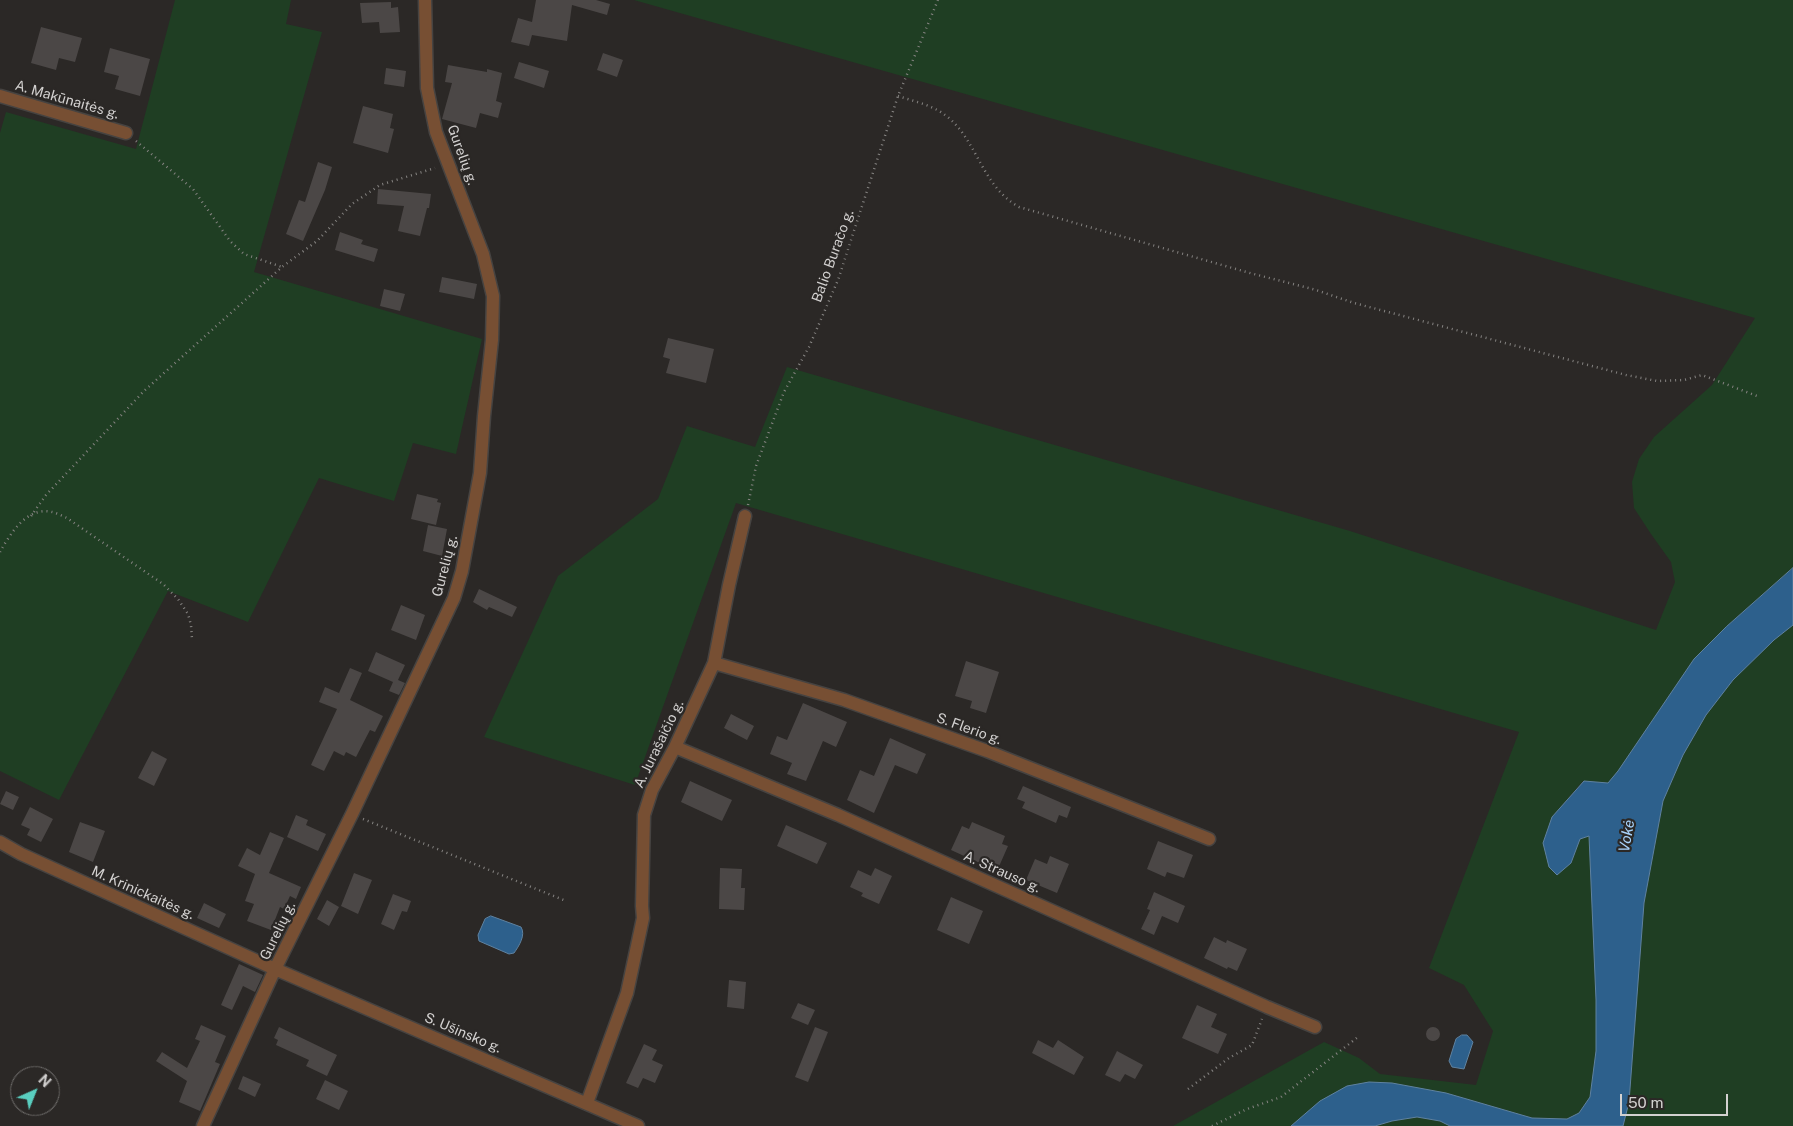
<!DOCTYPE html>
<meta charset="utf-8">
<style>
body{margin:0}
#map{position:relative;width:1793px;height:1126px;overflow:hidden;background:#2b2826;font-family:"Public Sans",sans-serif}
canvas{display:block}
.north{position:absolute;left:10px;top:1066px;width:50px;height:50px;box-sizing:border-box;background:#2b2826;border:1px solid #6e6c6a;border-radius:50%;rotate:44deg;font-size:14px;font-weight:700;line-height:20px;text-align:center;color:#d3d1d0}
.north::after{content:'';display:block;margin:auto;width:18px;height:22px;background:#59cebf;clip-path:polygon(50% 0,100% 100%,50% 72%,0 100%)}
.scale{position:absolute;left:1620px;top:1094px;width:108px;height:22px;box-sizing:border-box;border:2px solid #d3d1d0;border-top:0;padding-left:6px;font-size:15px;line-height:18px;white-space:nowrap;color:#d3d1d0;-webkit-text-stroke:4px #2b2826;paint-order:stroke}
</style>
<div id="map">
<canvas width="1793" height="1126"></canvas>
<div class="north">N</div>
<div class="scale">50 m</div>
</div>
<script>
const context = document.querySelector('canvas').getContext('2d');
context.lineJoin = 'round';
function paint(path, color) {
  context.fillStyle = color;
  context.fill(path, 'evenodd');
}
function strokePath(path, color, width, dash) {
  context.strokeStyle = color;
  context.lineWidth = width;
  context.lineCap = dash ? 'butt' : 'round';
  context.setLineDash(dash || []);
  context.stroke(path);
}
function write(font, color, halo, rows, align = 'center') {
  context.font = font + ' "Public Sans",sans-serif';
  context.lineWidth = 4.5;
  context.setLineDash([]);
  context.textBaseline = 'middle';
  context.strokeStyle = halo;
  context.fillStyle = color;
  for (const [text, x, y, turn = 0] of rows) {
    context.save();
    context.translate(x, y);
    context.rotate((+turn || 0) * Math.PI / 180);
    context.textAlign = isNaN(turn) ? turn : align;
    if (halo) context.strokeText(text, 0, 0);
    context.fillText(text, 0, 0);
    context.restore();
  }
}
paint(new Path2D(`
 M175,0h116l-5,24 36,8 -68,240 228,67 -26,115 -43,-11 -19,58 -75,-23 -71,144 -80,-31 -109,209 -59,-29v-638l6,-21 130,37z
 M634,0h1159v568l-67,59 -32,32 -76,112 -10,12 -25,-2 -31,36 -9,26 28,20 9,-24 9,-3 7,164v51l-6,46 -11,16 -12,6 -35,-1 -86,-25 -153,31 -2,2h-118l151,-84 35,16 21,16 96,11 17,-54 -29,-46 -35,-17 90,-236 -783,-229 -101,282 -151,-48 74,-161 100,-77 29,-73 68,21 32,-80 563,164 306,99 19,-48 -4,-20 -20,-28 -17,-26 -2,-26 7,-23 15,-22 58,-52 43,-67z
 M1793,625v501h-170l6,-24 15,-199 19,-102 20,-46 23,-40 27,-35 41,-40z
 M1417,1117l23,4 10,5h-75l17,-5z`), '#1f3e23');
const water = new Path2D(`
 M1793,568v57l-19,15 -41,40 -27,35 -23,40 -20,46 -19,102 -15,199 -6,24h-173l-10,-5 -23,-4 -25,4 -17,5h-84l29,-25 27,-15 22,-4 23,1 54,10 86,25 35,1 12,-6 11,-16 6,-46v-51l-7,-164 -9,3 -9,24 -14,12 -8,-8 -6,-24 9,-26 32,-36 24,2 10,-12 76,-112 32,-32z
 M491,916l30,11c5,8 -2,19 -7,26l-5,1 -30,-13 -1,-6 7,-16z
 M1462,1035h5l6,7 -9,27 -12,-2 -3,-6 7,-22z`);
paint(water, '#2d608c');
strokePath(water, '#5f82a0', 1);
paint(new Path2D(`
 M536,0h60l14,4 -3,11 -35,-10 -5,36 -35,-6 -3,11 -18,-4 7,-24 14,4z
 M391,2v6l7,-1 2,25 -20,1 -1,-11 -17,1 -2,-20z
 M41,27l41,11 -7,24 -16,-4 -3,12 -25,-7z
 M110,48l40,11 -10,37 -25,-7 4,-13 -15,-4z
 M603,53l20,7 -6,17 -20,-7z
 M519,62l30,9 -5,17 -30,-10z
 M448,65l39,7v-3l15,4 -6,28 6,2 -4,15 -18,-5 -4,15 -34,-9 10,-36 -7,-1z
 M386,68l20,3 -2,16 -20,-3z
 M363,106l30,8 -3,14 4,1 -6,24 -35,-10z
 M318,162l14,5 -7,23 -22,51 -17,-7 13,-34 6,2z
 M378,189l53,5 -2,14h-2l-7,28 -22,-5 6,-25 -27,-2z
 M340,232l23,8 -2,4 17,5 -4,13 -39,-12z
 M442,277l35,7 -3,15 -35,-7z
 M384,289l21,5 -5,17 -20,-5z
 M668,338l46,11 -8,34 -40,-10 4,-14 -7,-2z
 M417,494l21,5 -1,3 4,1 -5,22 -25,-6z
 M428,525l19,4 -5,27 -19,-5z
 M479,589l38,18 -5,10 -23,-10 -2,3 -14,-8z
 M401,605l24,10 -9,25 -25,-10z
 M376,652l29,13 -7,15 7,3 -6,12 -10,-4 4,-9 -25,-11z
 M966,661l33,11 -13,41 -16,-5 2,-7 -17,-5z
 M350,668l12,5 -12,27 33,16 -8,16 -5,-2 -14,27 -10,-5 -2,4 -10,-5 -10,20 -13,-6 26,-56 -18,-7 6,-15 14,6z
 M803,703l44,19 -11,25 -13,-6 -17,40 -19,-7 5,-11 -22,-9 7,-18 10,4z
 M731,714l23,12 -7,14 -23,-12z
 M890,738l36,16 -9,20 -22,-9 -21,48 -27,-13 13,-30 14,6z
 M152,751l15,8 -13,27 -16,-8z
 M690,781l42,19 -10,21 -41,-19z
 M1023,786l48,21 -4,11 -8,-3 -3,8 -34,-15 3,-6 -8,-3z
 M6,791l13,6 -6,13 -13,-6z
 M30,807l23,12 -12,23 -14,-7 3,-6 -9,-4z
 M296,815l12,5 -2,5 20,9 -8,17 -31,-14z
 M80,822l25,9 -12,31 -24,-10z
 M972,822l33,14 -3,8 6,2 -11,25 -46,-21 11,-24 7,3z
 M786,825l41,18 -10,21 -40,-18z
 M270,832l14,6 -15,35 32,14 -5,12 -6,-3 -6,13 -4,-2 -9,23 -24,-9 7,-17 -9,-3 10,-27 -17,-8 9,-18 13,7z
 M1158,841l35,14 -9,23 -17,-6 -2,5 -18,-8z
 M1050,856l19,8 -12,29 -31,-13 9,-21 12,5z
 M720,868l22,1 -1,19h4l-1,22 -25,-1z
 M875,868l17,8 -13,28 -18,-8 2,-3 -13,-6 8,-17 13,6z
 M354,873l18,7 -14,34 -17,-8z
 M1154,892l31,14 -7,17 -16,-7 -8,19 -13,-6 9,-19 -3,-1z
 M393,894l18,7 -4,11 -5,-1 -8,19 -13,-6z
 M951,897l32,14 -14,33 -32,-14z
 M327,900l12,7 -10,19 -12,-7z
 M204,903l22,11 -7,14 -22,-10z
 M1214,937l12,6 1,-3 20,9 -10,22 -9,-4 -1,2 -23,-11z
 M239,964l24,11 -8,17 -12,-6 -11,24 -11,-5z
 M729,980l17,2 -2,27 -17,-2z
 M798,1003l17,7 -7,15 -17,-7z
 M1197,1005l20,9 -6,13 16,7 -9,20 -36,-16z
 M201,1025l25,11 -11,26 5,2 -20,47 -21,-9 8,-21 -31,-20 6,-9 25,16 13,-27 -5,-2z
 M1426 1034a7 7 0 1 1 14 0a7 7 0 1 1-14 0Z
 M279,1027l58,28 -10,21 -21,-10 3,-6 -33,-15 2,-5 -4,-2z
 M815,1027l13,5 -20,50 -13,-5z
 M1038,1040l15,8 5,-8 26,17 -10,18 -42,-22z
 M644,1044l13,6 -5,10 11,5 -8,18 -12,-5 -5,10 -12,-5z
 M1117,1051l26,14 -8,14 -10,-5 -5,8 -15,-7z
 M243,1076l18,8 -6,13 -17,-8z
 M325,1080l23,11 -9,19 -23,-11z`), '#4b4746');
const minor = new Path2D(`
 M0,96l126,37
 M714,663l130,37 143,51 222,88
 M675,747l163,68 429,192 48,20
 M0,842l21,12 254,115 363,157
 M587,1103l40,-110 16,-75 -1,-12 2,-91 8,-25 23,-43 39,-84 15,-78 16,-69
 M203,1126l72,-157 77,-155 102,-216 8,-27 18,-98 4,-57 8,-76 1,-44 -10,-42 -47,-122 -9,-44 -2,-88`);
strokePath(minor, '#464341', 15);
strokePath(new Path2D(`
 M898,96c15,5 34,9 47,19 32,23 36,71 74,92l231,66 66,17 38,13 272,72 31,6 27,-1 18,-5 55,21
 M136,141l57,48 37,52 14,13 38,13
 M748,505l8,-39 28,-74 25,-45 29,-67 60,-184 40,-96
 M31,516l15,-21 98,-104 138,-124 35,-26 35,-37 28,-19 55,-17
 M0,552c10,-18 27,-46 52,-40 5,1 10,4 15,6l96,66 15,15 10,15 3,11 1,14
 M363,819l203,82
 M1188,1089l41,-31 23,-13 10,-26
 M1212,1126l35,-17 34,-12 77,-60`), '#868482', 2.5, [1, 4]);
strokePath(minor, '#774f33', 12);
write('14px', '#d3d1d0', '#2b2826', [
 ["A. Makūnaitės g.",67,100,16],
 ["Gurelių g.",462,155,70],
 ["Balio Buračo g.",833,256,-70],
 ["Gurelių g.",445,566,-75],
 ["S. Flerio g.",969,729,20],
 ["A. Jurašaičio g.",659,744,-64],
 ["A. Strauso g.",1002,872,24],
 ["M. Krinickaitės g.",143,893,24],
 ["Gurelių g.",278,931,-64],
 ["S. Ušinsko g.",463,1033,23]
]);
write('italic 15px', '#a8d3fb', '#2b2826', [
 ["Vokė",1627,836,-80]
]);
</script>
